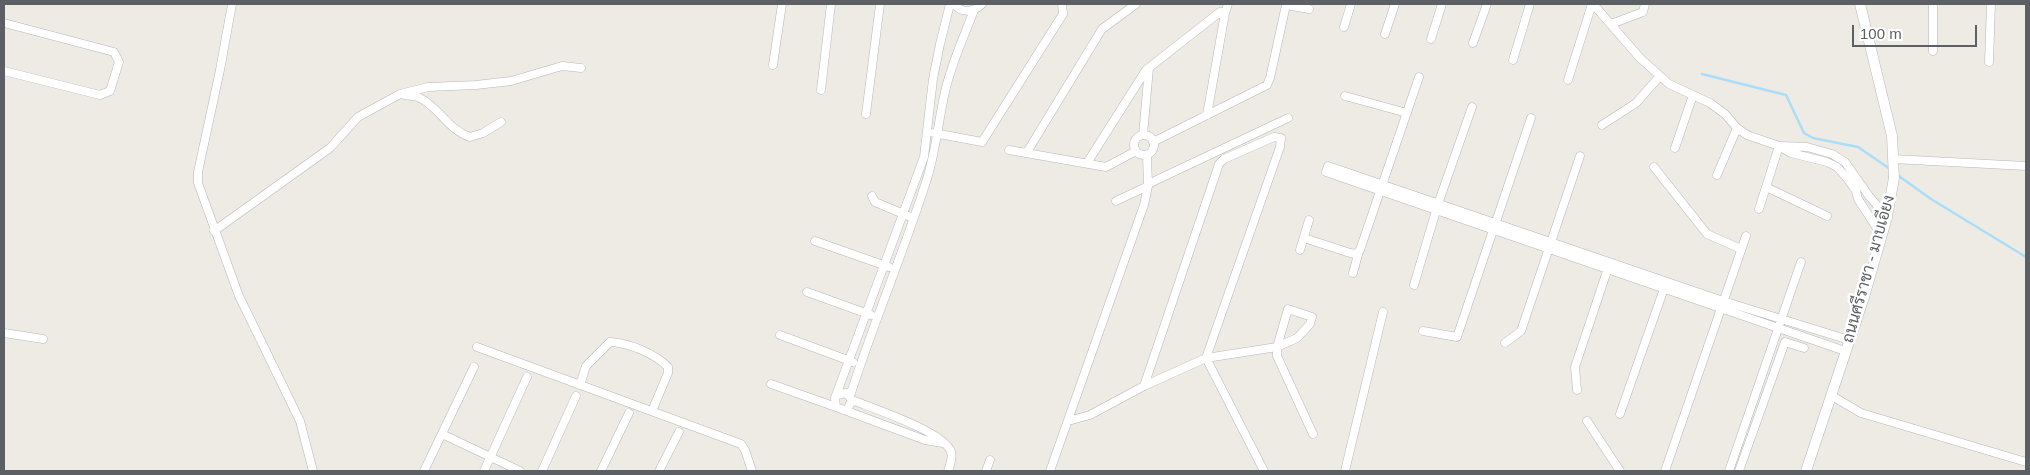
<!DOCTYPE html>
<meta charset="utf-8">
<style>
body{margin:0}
#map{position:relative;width:2030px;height:475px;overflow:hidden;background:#eeebe5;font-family:Helvetica,sans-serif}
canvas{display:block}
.frame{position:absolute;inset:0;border:5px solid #5c6064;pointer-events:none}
.scale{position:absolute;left:1852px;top:25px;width:125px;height:22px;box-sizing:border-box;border:2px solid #5c6064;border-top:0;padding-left:6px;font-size:15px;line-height:18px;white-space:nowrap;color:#5c6064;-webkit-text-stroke:4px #fff;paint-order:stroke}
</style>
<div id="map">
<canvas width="2030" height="475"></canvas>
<div class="frame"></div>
<div class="scale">100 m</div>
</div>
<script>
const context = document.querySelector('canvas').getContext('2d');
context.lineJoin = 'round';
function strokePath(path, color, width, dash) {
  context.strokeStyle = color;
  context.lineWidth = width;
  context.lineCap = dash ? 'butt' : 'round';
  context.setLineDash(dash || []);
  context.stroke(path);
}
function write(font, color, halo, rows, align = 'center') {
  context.font = font + ' Helvetica,Sarabun,sans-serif';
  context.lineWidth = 5;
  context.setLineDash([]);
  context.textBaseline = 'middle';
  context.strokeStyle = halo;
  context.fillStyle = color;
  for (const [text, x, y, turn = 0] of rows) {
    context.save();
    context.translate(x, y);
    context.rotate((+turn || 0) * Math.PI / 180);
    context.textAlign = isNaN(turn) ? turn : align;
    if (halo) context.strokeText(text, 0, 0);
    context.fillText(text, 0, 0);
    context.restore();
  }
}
strokePath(new Path2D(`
 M1702,74l84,21 18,38 9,5 45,9 32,22
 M1896,174l35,25 95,58`), '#aadef8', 2.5);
const street = new Path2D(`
 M232,4l-12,66 -22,102v11l41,113 61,125 13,50
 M954,4c8,10 20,8 28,0
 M1593,4l47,54 29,26 41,19 15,11 12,14 10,7 32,11 12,7 36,9 10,5 10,11 9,13 2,8 24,37
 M4,23l110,29 5,10 -9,29 -10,4 -96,-24
 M1611,24l32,-12 2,-8
 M1344,27l7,-23
 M1385,34l10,-30
 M1431,39l11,-35
 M1473,43l14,-39
 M1933,51v-47
 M1513,60l17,-56
 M1989,62l2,-58
 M773,65l9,-61
 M1568,80l24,-76
 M821,90l10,-86
 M405,95c5,1 11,1 15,3 21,11 27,31 50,39l13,-4 18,-11
 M1345,96l62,17
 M866,114l14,-110
 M1207,115l18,-102
 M1602,125l34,-22 24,-27
 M934,133l48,9 81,-128 -1,-10
 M1143,135l6,-67
 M1134 145a10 10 0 1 1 20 0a10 10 0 1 1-20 0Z
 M1153,142l114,-57 3,-7 16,-73 23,4
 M1781,146l26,1 25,7 13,8 24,34 18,21
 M1675,148l18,-53
 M1009,150l97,17 30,-16
 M1027,152l75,-123 34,-25
 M1893,159l133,7
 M1087,163l59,-93 74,-58 5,1 3,-9
 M1654,167l53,67 34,15
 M1717,175l20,-47
 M1148,184l140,-66
 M1766,187l61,29
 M872,196l3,6 38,16
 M1116,201l32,-15
 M1759,209l20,-63
 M214,231l116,-83 28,-31 42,-23 28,-7 48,-2 35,-4 51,-15 19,2
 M1304,238l46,15 6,1 4,-4 59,-173
 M815,241l74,26
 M1300,250l9,-30
 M1353,273l6,-22
 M1414,285l24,-81 34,-97
 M807,292l64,23
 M1423,331l34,6 74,-219
 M4,333l39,6
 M780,335l73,27
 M1505,343l16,-12 59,-175
 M477,347l264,97 4,6 7,21
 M1845,351l-519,-179 2,-6 395,135 126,39
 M771,384l65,23
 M580,385l6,-19 24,-24c19,1 44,11 58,25v6l-16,38
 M1144,386l75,-222 5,-5 50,-22 7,1 -1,9 -74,211 58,113
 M1577,390l-2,-23 34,-102
 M837,395l9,-2 6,7 -4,8 -4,2 -8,-3 -1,-9 89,-241 9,-78 7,-35 10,-40
 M850,396c23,-72 53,-142 76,-214 10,-30 12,-60 19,-90 6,-28 19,-55 29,-82
 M1832,396l29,17 165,49
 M852,400c20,8 93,32 99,52 2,6 -1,13 -3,19
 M844,410l81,30 18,3
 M1620,414l46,-131
 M1068,421l22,-6 54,-29 62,-28 71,-11 20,-9 13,-14 2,-7 -24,-8 -11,38v9l36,78
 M1587,421l33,50
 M442,434l78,37
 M424,471l50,-104
 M484,471l43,-94
 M542,471l34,-75
 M601,471l28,-58
 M659,471l20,-39
 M986,471l4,-11
 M1050,471l94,-266 4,-19 -1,-31
 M1345,471l38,-159
 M1665,471l81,-235
 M1729,471l72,-209
 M1739,471l46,-129 19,6`);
const secondary = new Path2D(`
 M1806,471l58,-174 23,-80 7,-39 -2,-42 -32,-132`);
strokePath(street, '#b5b7ba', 9);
strokePath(secondary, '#b3b7bb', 11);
strokePath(street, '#fff', 8);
strokePath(secondary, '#fff', 10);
write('16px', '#5c6064', '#fff', [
 ["ถนนศรีราชา - มาบเอียง",1869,269,-74]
]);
</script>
